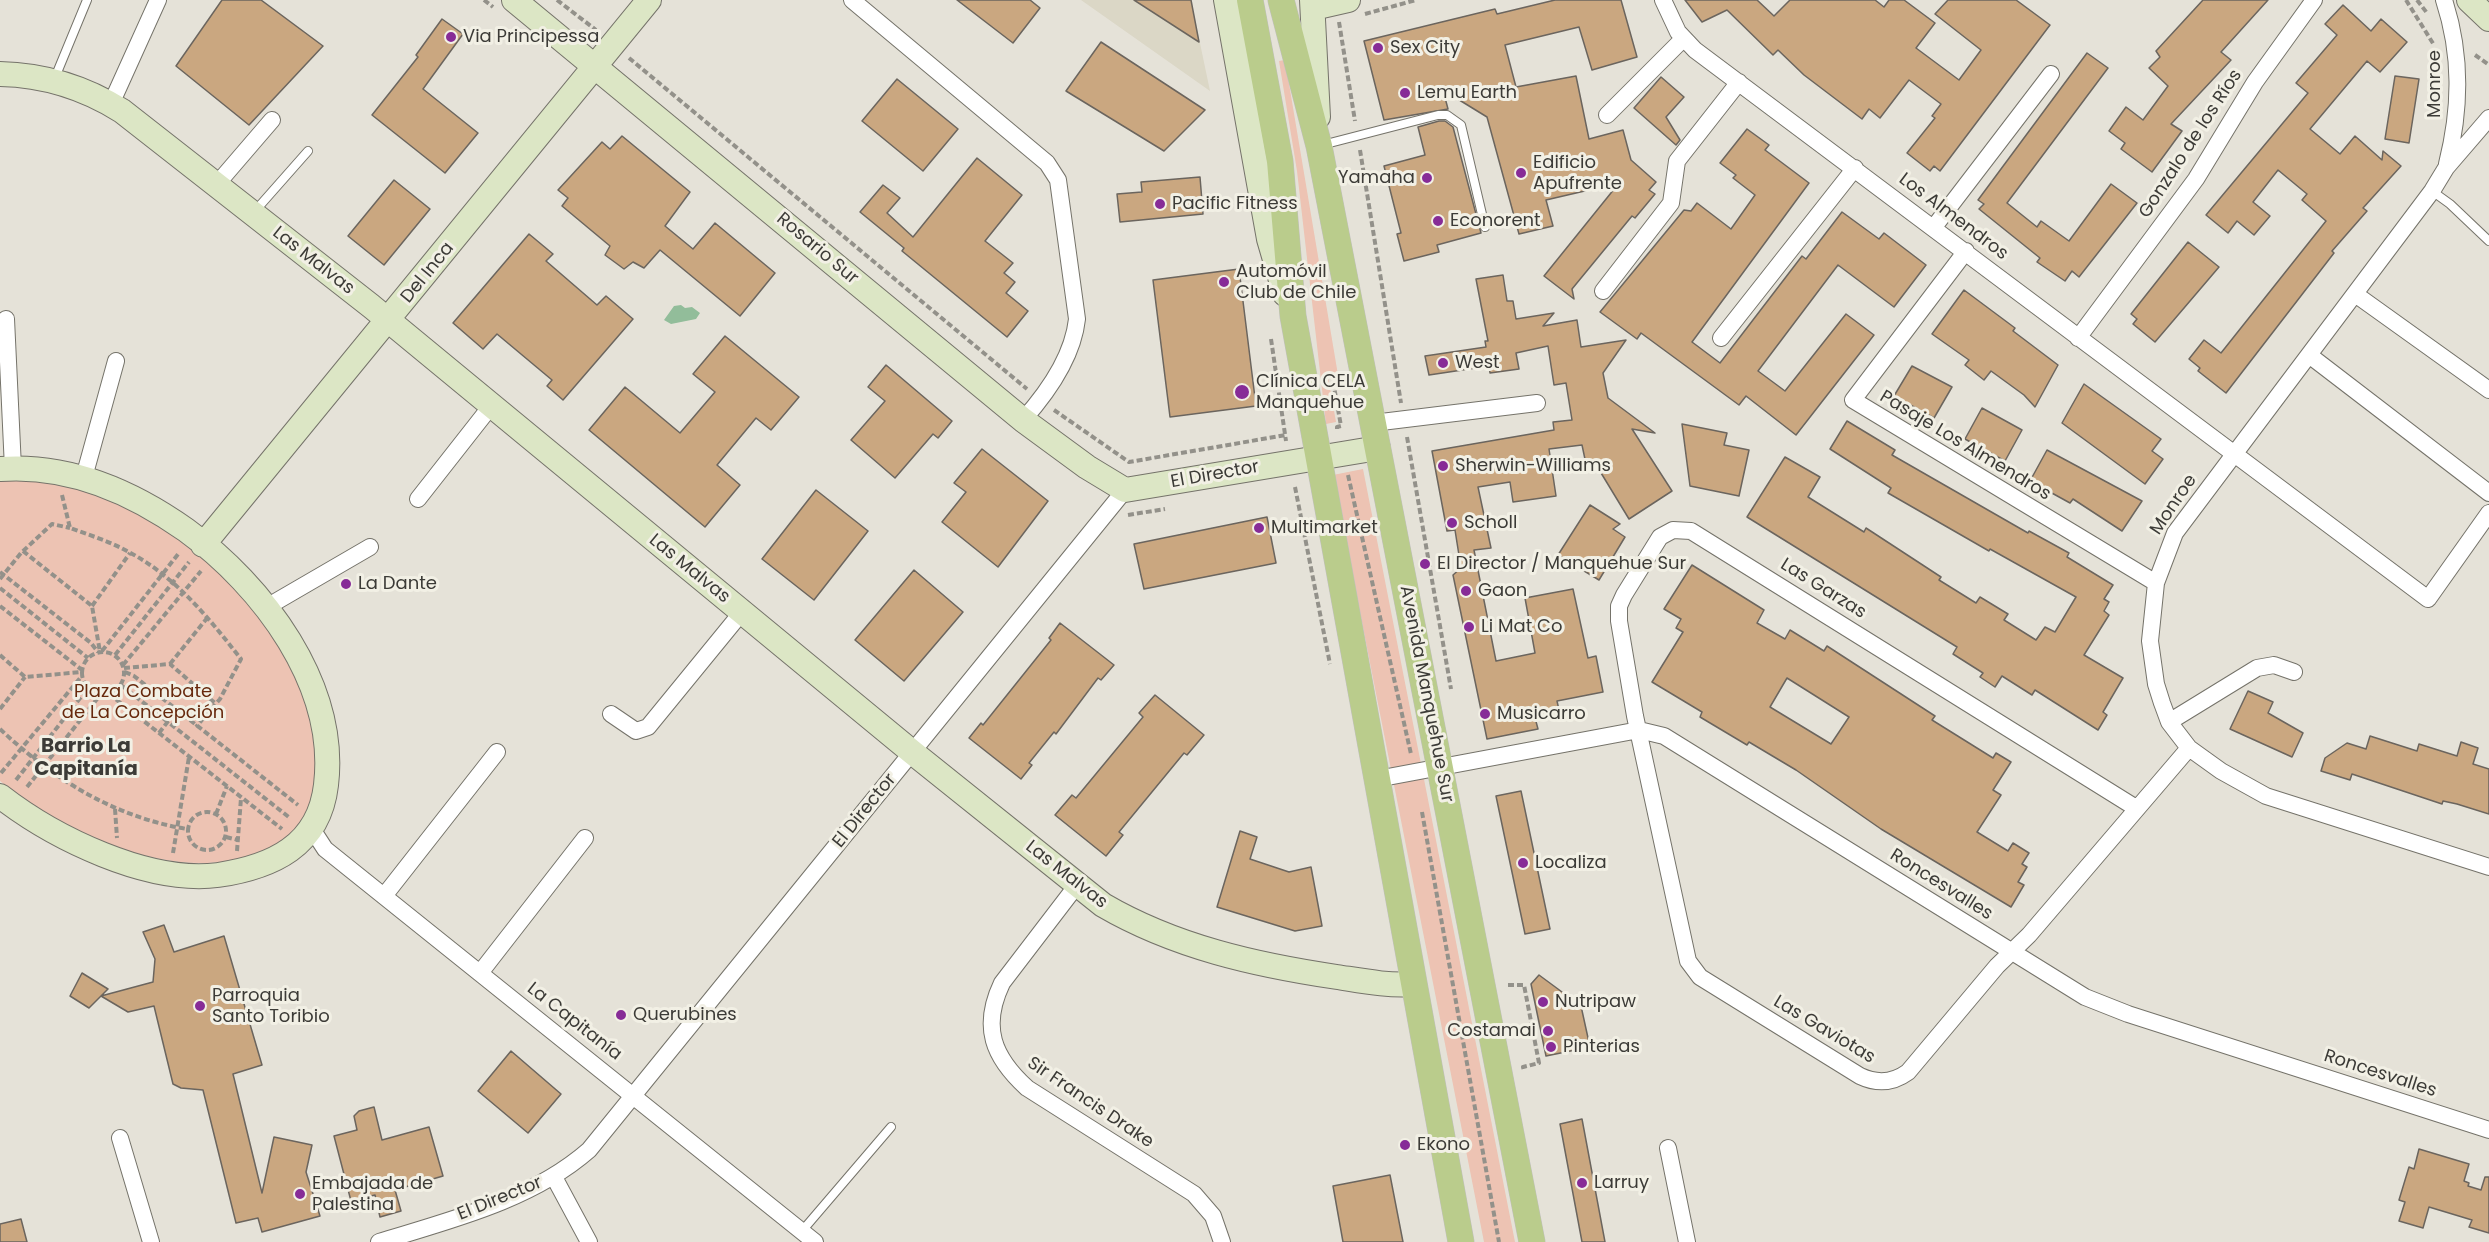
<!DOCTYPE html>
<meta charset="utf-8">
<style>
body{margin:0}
canvas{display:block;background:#e5e2d8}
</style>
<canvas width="2489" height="1242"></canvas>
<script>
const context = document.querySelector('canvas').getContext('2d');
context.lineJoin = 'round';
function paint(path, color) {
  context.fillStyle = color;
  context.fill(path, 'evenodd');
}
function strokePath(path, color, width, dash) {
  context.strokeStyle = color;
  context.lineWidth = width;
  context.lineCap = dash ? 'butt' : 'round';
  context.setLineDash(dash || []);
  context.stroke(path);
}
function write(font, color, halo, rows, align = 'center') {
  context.font = font + ' Poppins,sans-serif';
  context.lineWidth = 6;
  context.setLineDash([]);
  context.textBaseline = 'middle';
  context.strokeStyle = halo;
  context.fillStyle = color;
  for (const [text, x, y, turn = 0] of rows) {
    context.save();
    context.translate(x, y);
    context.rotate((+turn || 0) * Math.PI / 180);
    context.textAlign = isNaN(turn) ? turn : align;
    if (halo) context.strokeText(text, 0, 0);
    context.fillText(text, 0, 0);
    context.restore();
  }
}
paint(new Path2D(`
 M1081,0h110l19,91z`), '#dbd7c6');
paint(new Path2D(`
 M1285,60l53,315 -10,2 8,45 -10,2 -29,-253 -18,-110z
 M1363,469l152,773h-31l-151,-767z
 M0,478c19,0 45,-3 63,3 23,7 64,22 84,35 49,31 115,92 143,144 8,14 25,56 28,72 1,9 -2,22 -2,31 -1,20 -3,45 -15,61 -27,35 -81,42 -121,38 -65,-8 -130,-39 -180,-81z`), '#edc3b3');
paint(new Path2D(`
 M681,305l4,3 7,-1 8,6 -4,6 -25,5 -7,-4 10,-14z`), '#92bd9a');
const building = new Path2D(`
 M222,0h39l62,46 -74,79 -73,-59z
 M957,0h73l10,8 -27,35z
 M1134,0h57l8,42z
 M1555,0h66l16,57 -45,13 -13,-43 -74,18 11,42 60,-11 13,63 34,-9 8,30 25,22 -7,8 6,4 -20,24 -3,-2 -60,73 2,10 -30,-23 75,-93 -73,17 7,26 -34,8 -32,-117 -44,-27 5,19 -64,11 -20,-79 131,-32 2,5z
 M1685,0h72l17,16 16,-16h85l9,7 5,-7h15l31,23 -19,25 43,32 22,-30 -46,-36 13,-14h68l34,25 -110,146 -6,-5 -4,5 -23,-18 28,-35 -3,-2 9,-12 -32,-24 -29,38 -11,-9 -7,10 -58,-44 -26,-25 -5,5 -46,-45 -25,12z
 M2203,0h65l-47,52 10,8 -60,64 11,7 -30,41 -31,-23 4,-6 -16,-12 17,-24 17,13 25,-34 -19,-18 11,-11 -4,-6z
 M2343,5l28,26 10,-12 26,23 -27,30 -13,-11 -57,68 30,25 15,-18 27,24 1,-9 18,15 -38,42 4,3 -35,40 2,2 -108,140 -28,-22 2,-3 -11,-9 15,-19 17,13 105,-132 -24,-21 5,-6 -29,-24 -25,32 17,14 -16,19 -17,-14 -9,12 -22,-18 102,-122 -12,-10 41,-48 -12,-11z
 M442,19l21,15 -40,55 55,44 -33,40 -73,-58 46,-58 -2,-2z
 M1101,42l104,68 -41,41 -98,-60z
 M2087,53l21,15 -101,135 30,24 4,-6 28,20 42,-57 26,19 -58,74 -7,-6 -7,10 -28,-19 3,-4 -61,-49 5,-5 -6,-4z
 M2395,76l24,3 -10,64 -24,-4z
 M1661,77l23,20 -18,20 14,23 -4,5 -42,-37z
 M897,79l61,50 -35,42 -61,-50z
 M1439,121h6l8,6 28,106 -44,12 2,7 -35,9 -7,-27 4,-1 -17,-67 41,-11 -7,-28z
 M1747,129l22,16 -4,5 44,33 -117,159 28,21 82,-107 4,3 36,-47 37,27 5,-6 42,32 -32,42 -56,-42 -80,106 27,20 61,-77 28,21 -78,100 -50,-39 -7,9 -98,-72 -4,6 -37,-27 84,-102 7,1 6,-8 34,26 24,-34 -22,-17 3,-3 -16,-12z
 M622,136l68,56 -25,34 28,23 22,-26 60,50 -35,43 -80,-66 -16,18 -11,-6 -9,7 -19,-14 5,-9 -48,-40 6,-8 -10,-8 44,-48 8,7z
 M977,158l45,37 -37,46 28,22 -9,10 11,9 -9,11 22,18 -21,26 -105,-86 2,-3 -44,-36 23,-27 17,13 -13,15 26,24z
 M1200,177l3,37 -83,8 -3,-28 25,-2 -1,-10z
 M394,180l36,29 -46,56 -36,-29z
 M529,234l24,20 -7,7 51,44 9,-9 27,23 -70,81 -16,-14 5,-6 -55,-46 -14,15 -30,-26z
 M2188,242l31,25 -64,75 -22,-18 4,-5 -6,-5z
 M1239,269l17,137 -86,11 -17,-137z
 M1503,275l4,26h6l3,18 38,-6 -11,13 34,-6 4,27 45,-7 -23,33 5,25 47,35 -23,-4 40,62 -43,28 -34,-56 -9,1 -4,-19 -33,4 7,47 -43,6 -3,-20 -32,5 13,61 -17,2 22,111 39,-8 -10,-55 48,-9 15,69 8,-2 7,36 -46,9 2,9 -25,4 4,15 -51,10 -34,-164 8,-7 -6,-38 -8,1 -15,-80 122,-21 -1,-8 19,-2 -6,-37 -12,2 -6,-39 -32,7 3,16 -29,4 -1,-7 -60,9 -4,-19 61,-9 -1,-6h3l-12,-62z
 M1964,290l51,38 -2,3 45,34 -23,42 -11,-12 -33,-24 -7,9 -19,-15 4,-5 -37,-26z
 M725,336l74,61 -28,33 -15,-12 -39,47 23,20 -35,42 -116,-97 36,-43 55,46 35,-41 -22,-18z
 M886,365l66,56 -14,17 -5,-4 -38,44 -44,-38 34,-39 -17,-14z
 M1912,366l40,21 -18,31 -40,-22z
 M2084,384l77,55 -9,12 11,8 -18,25 -83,-61z
 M1982,408l40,22 -17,31 -40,-22z
 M1847,421l48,29 -3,5 136,78 1,-2 40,22 -2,4 46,28 -9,14 5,3 -5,9 5,4 -25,40 39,23 -20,34 4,3 -9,15 -63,-40 -3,5 -30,-19 -7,11 -15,-10 3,-4 -30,-19 4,-7 -210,-130 38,-60 35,20 -12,20 56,35 2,-4 75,49 -2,3 37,23 4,-6 28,17 -4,6 32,20 9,-13 10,5 21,-35 -86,-48 -1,2 -101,-58 3,-5 -61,-39z
 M1682,424l45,9 -3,12 25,5 -10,46 -49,-10z
 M982,449l66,52 -50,66 -56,-45 24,-30 -12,-9z
 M2047,450l95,51 -20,30 -49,-32 -3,4 -40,-22z
 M816,490l52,41 -54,69 -52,-41z
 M1590,505l30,19 -7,5 12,8 -26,43 -41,-25z
 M1267,517l9,46 -132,26 -10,-45z
 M1692,565l72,45 -7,13 28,16 5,-9 34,21 3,-5 108,70 -3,4 61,38 3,-5 15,9 -18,28 8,5 -24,37 31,19 5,-8 16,10 -7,11 5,3 -9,15 6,3 -13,22 -130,-78 -85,-59 -47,-28 -2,3 -47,-28 2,-5 -50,-30 31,-50 -7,-4 5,-9 -17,-10zM1787,678l62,39 -18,27 -61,-37z
 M914,570l49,42 -59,69 -49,-41z
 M1060,623l54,42 -13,15 -3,-2 -42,56 -2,-2 -25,31 3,2 -11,14 -52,-41 12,-15 2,2 68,-85 -2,-2z
 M2248,691l25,11 -5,11 35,20 -11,24 -62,-28z
 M1155,695l49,40 -17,20 -3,-2 -65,79 4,3 -17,21 -51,-41 17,-20 4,3 67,-81 -4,-4z
 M2370,736l47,15 2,-7 38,12 4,-14 17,6 -5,16 16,5v45l-32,-10 -14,-3 -1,3 -90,-30 -2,6 -29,-9 4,-13 22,-15 19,6z
 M1521,791l29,138 -25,5 -29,-138z
 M1240,831l17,6 -7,22 39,13 22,-5 11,59 -27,5 -78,-24z
 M164,925l10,27 50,-16 38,129 -29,9 29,119 12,-56 38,8 -6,27 14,44 -58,16 -4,-14 -22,5 -33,-133 -22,-2 -8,-4 -19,-78 -26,6 -27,-16 52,-14 2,-23 -12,-27z
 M82,973l26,16 -19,19 -19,-12z
 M1539,975l42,31 9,41 -44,9 -15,-72z
 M511,1051l50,43 -33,39 -50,-42z
 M374,1107l8,33 47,-13 14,49 -48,14 6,21 -21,6 -5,-22 -24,6 -17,-65 23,-6 -3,-14 5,-5z
 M1582,1119l23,123h-23l-22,-118z
 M2419,1149l50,15 -5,17 5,2 -1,3 13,4 4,-13h4v56l-20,-6 3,-7 -43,-13 -6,21 -24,-7 6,-19 -6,-2 10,-33 5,2z
 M1390,1175l13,67h-60l-10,-56z
 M21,1219l6,23h-27v-18z`);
paint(building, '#caa780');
strokePath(building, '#6b655e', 1.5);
const lane = new Path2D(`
 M54,80l33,-80
 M1322,145l116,-30h9l14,10 24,102
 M2432,191l18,13 39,37
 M255,211l53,-60
 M802,1231l89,-104`);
const street = new Path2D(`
 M852,0l195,163 11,17 19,139c-4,37 -29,73 -54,101
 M1663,0l15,32 17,18 733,549 61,-86
 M2444,0c18,55 17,108 3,164
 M111,104l47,-104
 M1607,115l76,-76
 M2489,118l-43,50 -14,23 -257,342 -19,50 -6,58 6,43 6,19 7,19 20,26 32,23 45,25 223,71
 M217,184l55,-64
 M1934,227l117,-153
 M1966,251l-113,149 303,183
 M1603,291l68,-88 6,-42 62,-79
 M2355,294l134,96
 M6,319l7,149
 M1721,338l134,-170
 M2078,338l118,-159 59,-97 59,-82
 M2309,355l180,138
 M1373,423l164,-20
 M84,477l32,-116
 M418,499l73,-93
 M265,608l105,-61
 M611,714l25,17 12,-4 94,-115
 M2169,722l88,-54 17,-3 20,7
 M1377,779l262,-49 25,6 421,261 43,17 361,116
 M2136,808l-445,-277 -18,-1 -13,7 -36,58 -5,11v15l16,95 53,245 12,16 160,99c17,8 33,7 48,-4l89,-106 32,-31 160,-187
 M312,829l13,20 490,393
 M1077,885l-75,98c-21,44 -9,74 25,105l167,106 19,22 9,26
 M384,896l113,-144
 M480,973l105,-135
 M120,1138l31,104
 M1668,1148l19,94
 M554,1177l35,65
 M379,1242c72,-22 153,-42 210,-92l536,-660`);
const secondary = new Path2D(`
 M514,0l509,420 64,47 38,23 253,-42
 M1226,0l43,239 16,55
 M1312,0l6,117
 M2469,0l20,19
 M1313,8l35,-8
 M0,74c45,1 84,13 122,37l249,195 541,446 191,153c72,42 153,60 234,72 26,4 51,9 77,7
 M0,469c68,-5 131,22 186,61 77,56 152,155 140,255 -7,61 -54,82 -108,90 -70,9 -164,-37 -218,-79
 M203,545l446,-545`);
const primary = new Path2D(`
 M1250,0l30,161 13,155 168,926
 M1281,0l38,146 213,1096`);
strokePath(lane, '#75736a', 10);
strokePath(street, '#75736a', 18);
strokePath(secondary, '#75736a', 26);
strokePath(primary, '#c1c0bf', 27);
strokePath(new Path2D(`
 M484,0l9,7
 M557,0l39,30
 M2406,0l28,45
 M2417,0l10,13
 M1365,14l51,-14
 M1339,22l16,99
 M2475,55l14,10
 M629,58l398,331
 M1360,150l41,253
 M1271,339l15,102
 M1054,410l75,52 157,-27
 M1337,429v-2l4,-1 -8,-45 9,-1
 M1407,437l44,252
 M1348,475l63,279
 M1295,487l35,177
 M62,495l8,33c19,7 39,13 57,23 48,25 81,66 114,108l-21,40 -24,28
 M1128,515l37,-6
 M23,551l69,55 8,46
 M0,572l91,71 7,9
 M0,579l21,-26 31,-29 18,4
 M0,588l88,70
 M0,606l82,64
 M92,606l38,-53
 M102,651l77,-98
 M82 673a21 21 0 1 1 42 0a21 21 0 1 1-42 0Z
 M0,655l25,22 57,-5
 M115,655l74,-93
 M170,664l38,-47
 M123,665l78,-94
 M124,668l46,-4 46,40
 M125,672l9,4 164,129
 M121,685l169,133
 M109,694l173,135
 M0,709l25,-32
 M0,729c53,50 114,88 187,100
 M159,733l17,-22
 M1,773l80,-96
 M16,780l72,-92
 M27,787l74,-93
 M115,809l2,29
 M188 831a19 19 0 1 1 38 0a19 19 0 1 1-38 0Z
 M1422,812l77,430
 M216,814l11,-28
 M226,837l12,3
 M237,851l4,-53
 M173,853l16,-96
 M1508,985h16l15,78 -16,4 1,4`), '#93918a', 4, [6, 3]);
strokePath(lane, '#fff', 8);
strokePath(street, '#fff', 16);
strokePath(secondary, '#dce6c5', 24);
strokePath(primary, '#bacc8c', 26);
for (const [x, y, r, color] of [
 [451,37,6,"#872c97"],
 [1378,48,6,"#872c97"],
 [1405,93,6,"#872c97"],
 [1521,173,6,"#872c97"],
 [1427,178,6,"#872c97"],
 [1160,204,6,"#872c97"],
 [1438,221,6,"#872c97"],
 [1224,282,6,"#872c97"],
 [1443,363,6,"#872c97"],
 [1242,392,8,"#872c97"],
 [1443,466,6,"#872c97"],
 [1452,523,6,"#872c97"],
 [1259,528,6,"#872c97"],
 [1425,564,6,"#872c97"],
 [346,584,6,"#872c97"],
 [1466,591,6,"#872c97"],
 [1469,627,6,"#872c97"],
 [1485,714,6,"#872c97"],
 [1523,863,6,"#872c97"],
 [1543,1002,6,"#872c97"],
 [200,1006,6,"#872c97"],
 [621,1015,6,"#872c97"],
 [1548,1031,6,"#872c97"],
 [1551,1047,6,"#872c97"],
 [1405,1145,6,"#872c97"],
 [1582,1183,6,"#872c97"],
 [300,1194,6,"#872c97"]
]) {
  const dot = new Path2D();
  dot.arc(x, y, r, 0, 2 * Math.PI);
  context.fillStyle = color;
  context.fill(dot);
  strokePath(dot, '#f2f0e5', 2);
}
write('18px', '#3c3b37', '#f2f0e5', [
 ["Via Principessa",463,37],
 ["Sex City",1390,48],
 ["Lemu Earth",1417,93],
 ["Edificio",1533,163],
 ["Apufrente",1533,184],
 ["Yamaha",1415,178,"right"],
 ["Pacific Fitness",1172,204],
 ["Econorent",1450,221],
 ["Automóvil",1236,272],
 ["Club de Chile",1236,293],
 ["West",1455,363],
 ["Clínica CELA",1256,382],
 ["Manquehue",1256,403],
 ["Sherwin-Williams",1455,466],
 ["Scholl",1464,523],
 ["Multimarket",1271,528],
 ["El Director / Manquehue Sur",1437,564],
 ["La Dante",358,584],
 ["Gaon",1478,591],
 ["Li Mat Co",1481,627],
 ["Musicarro",1497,714],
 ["Localiza",1535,863],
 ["Parroquia",212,996],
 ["Santo Toribio",212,1017],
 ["Nutripaw",1555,1002],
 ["Querubines",633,1015],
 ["Costamai",1536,1031,"right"],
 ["Pinterias",1563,1047],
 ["Ekono",1417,1145],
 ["Larruy",1594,1183],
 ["Embajada de",312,1184],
 ["Palestina",312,1205]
], 'left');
write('18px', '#3c3b37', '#f2f0e5', [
 ["Monroe",2435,84,-90],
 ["Gonzalo de los Ríos",2191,144,-57],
 ["Los Almendros",1953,217,37],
 ["Rosario Sur",817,249,40],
 ["Las Malvas",313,261,38],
 ["Del Inca",428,273,-51],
 ["Pasaje Los Almendros",1965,446,31],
 ["El Director",1215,475,-10],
 ["Monroe",2174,505,-56],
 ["Las Malvas",689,569,39],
 ["Las Garzas",1823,589,32],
 ["Avenida Manquehue Sur",1426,694,79],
 ["El Director",865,811,-51],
 ["Las Malvas",1066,875,38],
 ["Roncesvalles",1941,885,32],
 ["La Capitanía",574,1022,38],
 ["Las Gaviotas",1824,1030,31],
 ["Roncesvalles",2380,1074,18],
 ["Sir Francis Drake",1090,1103,34],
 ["El Director",500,1199,-22]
]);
write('18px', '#67290d', '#f2f0e5', [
 ["Plaza Combate",143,692],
 ["de La Concepción",143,713]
]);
write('bold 20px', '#3c3b37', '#f2f0e5', [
 ["Barrio La",86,747],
 ["Capitanía",86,770]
]);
</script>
